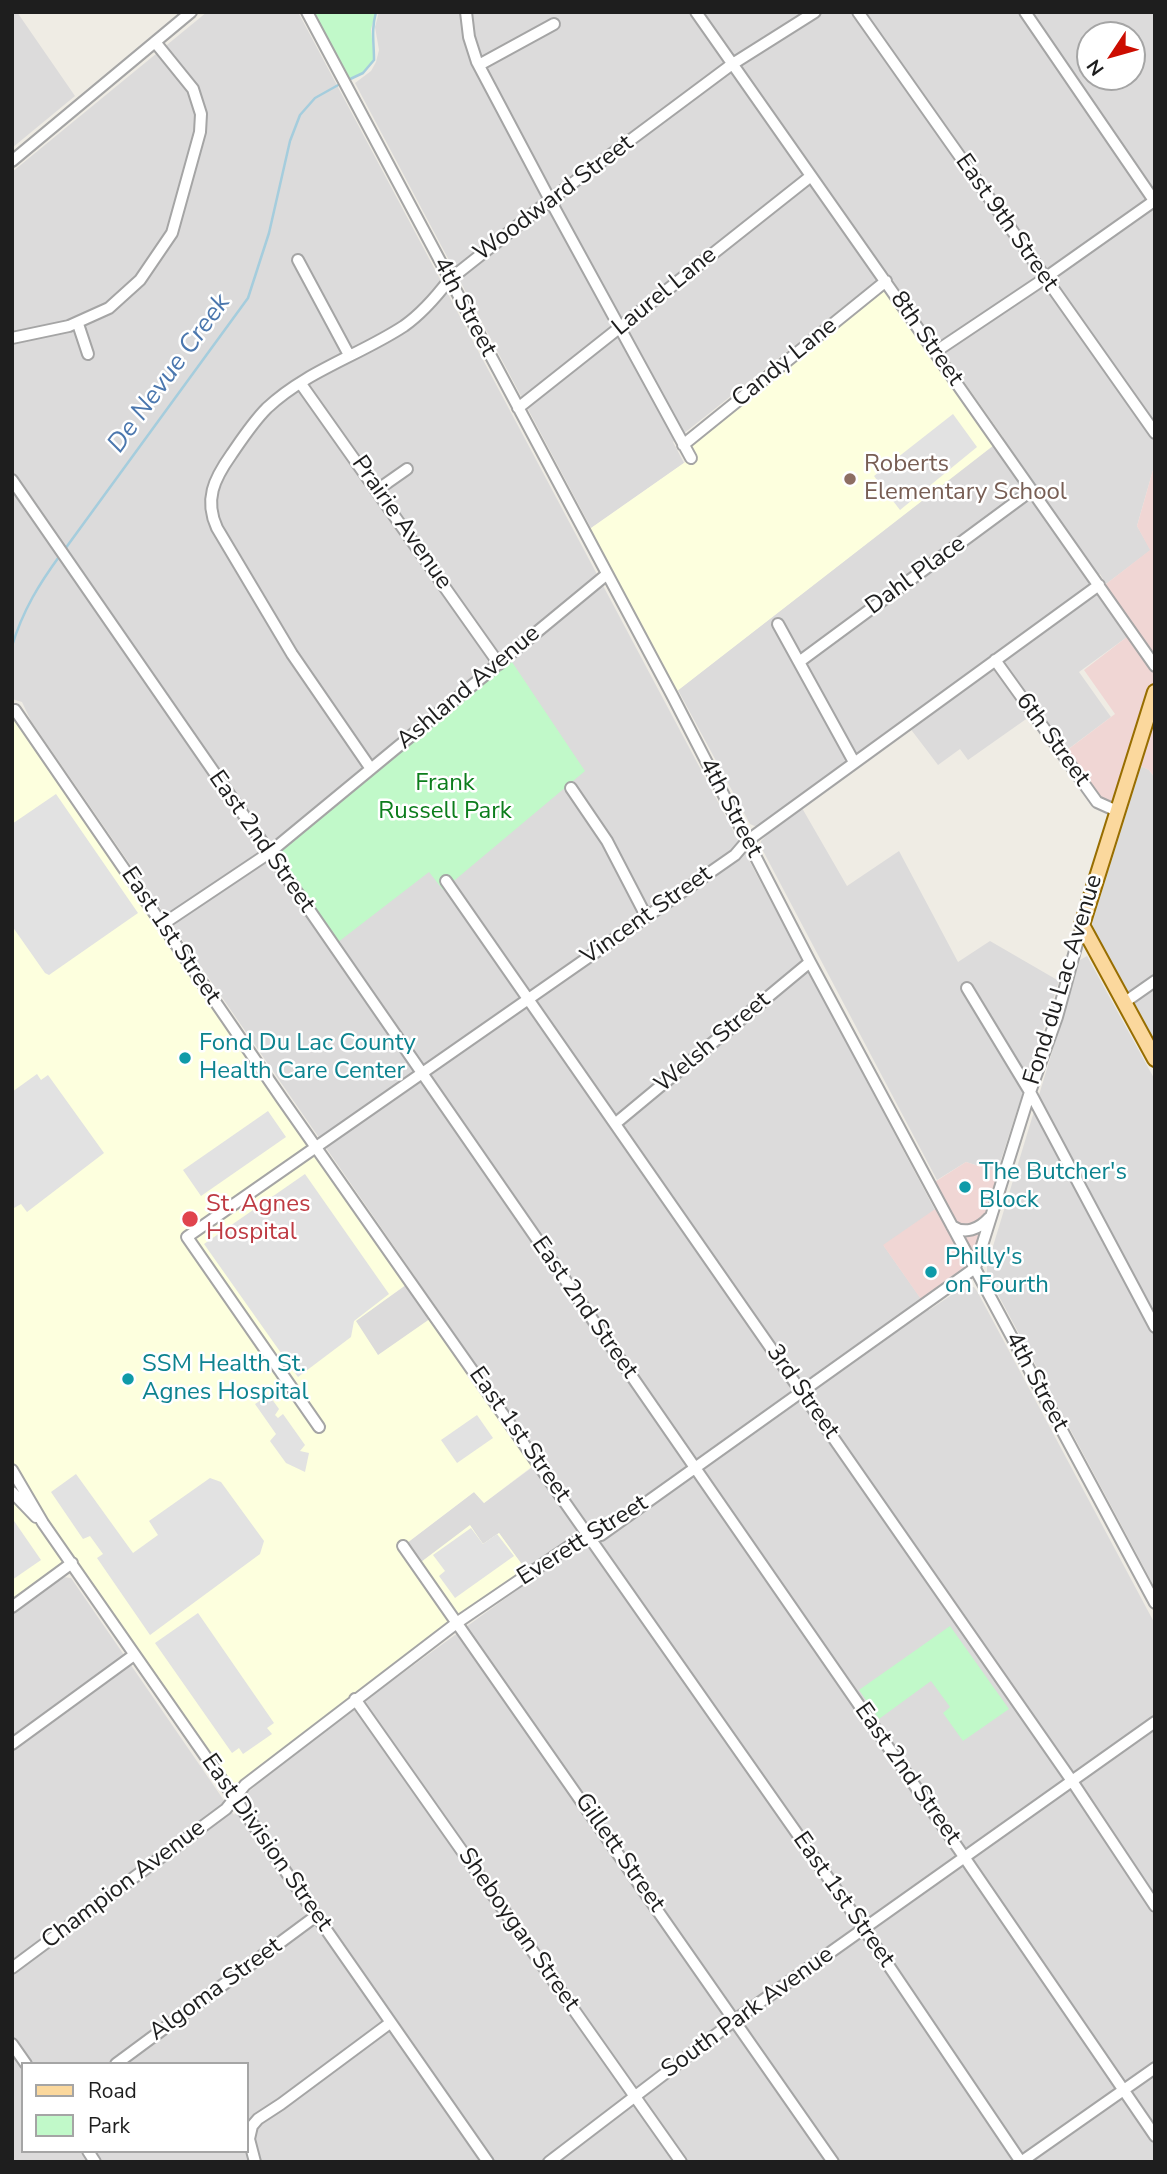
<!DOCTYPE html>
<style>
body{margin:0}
#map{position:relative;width:1167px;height:2174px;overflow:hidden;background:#efece4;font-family:"Nunito Sans",sans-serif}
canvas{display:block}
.frame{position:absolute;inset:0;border:14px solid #1e1e1e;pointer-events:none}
.legend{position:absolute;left:21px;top:2062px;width:228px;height:91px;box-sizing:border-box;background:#fff;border:2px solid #a5a5a5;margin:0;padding:9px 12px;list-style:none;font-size:21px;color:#1e1e1e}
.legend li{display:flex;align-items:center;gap:14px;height:35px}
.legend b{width:35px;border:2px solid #a5a5a5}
.north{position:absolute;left:1076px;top:21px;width:70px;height:70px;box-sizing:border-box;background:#fff;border:2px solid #a5a5a5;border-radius:50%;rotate:234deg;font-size:19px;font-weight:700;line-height:28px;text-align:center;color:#1e1e1e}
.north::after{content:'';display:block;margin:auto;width:24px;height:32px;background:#cc0d01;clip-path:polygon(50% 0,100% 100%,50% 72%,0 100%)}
</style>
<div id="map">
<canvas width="1167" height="2174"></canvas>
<div class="frame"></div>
<ul class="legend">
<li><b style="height:9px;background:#fbd89d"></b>Road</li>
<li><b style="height:19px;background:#c1f9c9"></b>Park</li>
</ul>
<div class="north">N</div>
</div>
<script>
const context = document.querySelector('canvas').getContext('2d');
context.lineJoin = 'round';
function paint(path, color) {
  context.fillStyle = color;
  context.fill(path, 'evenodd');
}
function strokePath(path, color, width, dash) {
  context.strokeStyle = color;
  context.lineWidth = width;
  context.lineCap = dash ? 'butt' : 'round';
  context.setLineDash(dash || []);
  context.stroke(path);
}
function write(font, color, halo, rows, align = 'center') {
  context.font = font + ' "Nunito Sans",sans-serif';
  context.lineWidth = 5;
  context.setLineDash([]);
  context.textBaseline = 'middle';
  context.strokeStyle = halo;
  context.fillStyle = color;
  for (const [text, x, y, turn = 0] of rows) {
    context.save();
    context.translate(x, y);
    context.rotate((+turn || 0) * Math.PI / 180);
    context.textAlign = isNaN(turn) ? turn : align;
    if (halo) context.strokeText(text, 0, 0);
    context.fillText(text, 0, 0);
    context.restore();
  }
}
paint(new Path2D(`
 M12,12h5l58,84 -63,52z
 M207,12h91l637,1198 -51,36 45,64 24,-16 17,-7h4l3,4 178,333v538h-1143v-548l51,-37 8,1 163,237 12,-21 29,-25 70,-54 187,-136 -33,-46 -16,11 -13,-18 -48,36 -15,-19 67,-51 10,11 58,-43 -102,-147 -62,43 -23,-35 61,-43 -385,-557 -9,-19 -10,-3v-527zM23,2064h224v87h-224z
 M379,12h776v451l-18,63 14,24 -45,34 -6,-10 -12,8 39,55 -48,35 32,45 -44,33 -28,-40 -71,50 -8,-11 -22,16 -35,-46 -146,108 -7,-3 -72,-134 325,-253 -116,-165 -214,170 11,21 -93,65 -236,-445 16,-12 5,-9 3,-12 -4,-23zM1090,35h42v42h-42z
 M1141,766l8,4 6,8v268l-57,-106 -6,-16z
 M802,808l45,78 52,-35 59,111 32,-21 69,40 -62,191 -31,-10 -29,18 -176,-333v-6l8,-8z
 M1087,956l68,124v508l-168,-314v-8l93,-306z`), '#dcdbdb');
paint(new Path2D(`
 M1155,463v315l-6,-8 -17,-8 -22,48 -48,-56 53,-40 -31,-44 48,-37 -33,-48 7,-1 44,-34 -13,-24z
 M966,1162l38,12 -29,94 -50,37 -42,-60 58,-40 -11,-20z`), '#f0d6d4');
paint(new Path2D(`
 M886,281l112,161 -326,253 -88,-162 107,-75 -8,-13z
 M12,708l399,573 -55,40 22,34 56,-39 104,146 -54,41 -10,-11 -71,54 14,19 53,-40 13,19 16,-11 30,41 -295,225 -162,-235 -60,43z`), '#fdffde');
paint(new Path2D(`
 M307,12h69l-5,17 3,31 -11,13 -18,8z
 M508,656l77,115 -142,119 -14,-18 -96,74 -64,-93z
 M950,1626l59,83 -46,32 -20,-28 7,-6 -19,-26 -52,38 -20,-29z`), '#c1f9c9');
paint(new Path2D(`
 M953,414l24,33 -77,63 -26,-34z
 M56,794l82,119 -89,62 -4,-2 -33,-47v-102z
 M37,1074l4,6 7,-5 56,78 -77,59 -6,-8 -7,4 -2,-3v-113z
 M268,1111l18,26 -85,59 -18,-26z
 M305,1174l84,120 -35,27 -3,16 -53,40 -94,-133z
 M269,1395l10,14 -4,6 3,3 5,-4 22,31 -5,6 9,2 -4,19 -19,-9 -16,-22 6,-7 -21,-30z
 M477,1415l16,23 -36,25 -16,-23z
 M76,1474l57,79 25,-18 -9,-14 61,-43 11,4 43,59 -4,13 -110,81 -53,-77 6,-4 -13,-18 -7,3 -32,-47z
 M12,1518l29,42 -29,20z
 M471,1528l12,16 14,-10 17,22 -59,42 -16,-22 6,-5 -12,-16z
 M198,1613l76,110 -7,5 5,6 -29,20 -4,-6 -7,5 -77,-110z`), '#e2e2e2');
strokePath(new Path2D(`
 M346,81l17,-8 11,-13c0,-19 -3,-29 2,-48
 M65,549l183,-251 21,-65 21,-92 10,-26 15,-17 25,-14
 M12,646c11,-36 27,-62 49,-92`), '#a5cddd', 2.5);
const minor = new Path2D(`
 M307,12l365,683 138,267 345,641
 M466,12l3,25 8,25 73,138 141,258
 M696,12l459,654
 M858,12l297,421
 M1025,12l130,190
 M479,65l75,-41
 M12,161l179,-149
 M298,260l51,95
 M78,324l10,30
 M12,338l57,-12 40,-18 31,-28 32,-47 28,-101 1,-18 -8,-25 -38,-47
 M935,352l103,-69 116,-82
 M301,384l198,280
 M518,408l293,-232
 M683,445l203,-164
 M12,480l946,1368 197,288
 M377,490l30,-21
 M778,624l76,138
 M995,660l102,142 20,9
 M799,662l233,-172
 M15,710l267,389 582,830 157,233
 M371,769l-79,-115 -75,-126c-13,-28 -3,-49 14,-73 11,-16 22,-33 36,-47 39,-37 93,-53 137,-82 17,-12 32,-29 45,-46l101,-80 181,-135 84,-53
 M571,788l36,53 39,75
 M446,881l626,900 83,125
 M163,924l106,-71 337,-278
 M967,988l63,104 125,235
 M1125,1002l30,-21
 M616,1123l194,-161
 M952,1226c13,9 27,3 37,-8
 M319,1427l-132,-190 548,-382 12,-14 352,-256
 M12,1470l31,53 445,639
 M12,1492l24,25
 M403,1546l430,616
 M12,1607l60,-44
 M355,1699l326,463
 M12,1744l122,-89
 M12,1968l214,-159 19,-24 213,-163 119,-81 24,-6 374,-267 55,-176 27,-75 25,-92
 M12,2044l14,20
 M116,2064l200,-148
 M88,2151l7,11
 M255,2162l-6,-23 3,-13 6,-7 23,-15 109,-81
 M549,2162l186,-142 420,-298
 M1021,2162l134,-94`);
const major = new Path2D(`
 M1155,692l-73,233 73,134`);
strokePath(minor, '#a5a5a5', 14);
strokePath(major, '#986e01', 18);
strokePath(minor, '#fff', 10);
strokePath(major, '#fbd89d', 14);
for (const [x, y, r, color] of [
 [850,479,7,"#8d6e63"],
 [185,1058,7,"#0f9aa8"],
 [965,1187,7,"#0f9aa8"],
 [190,1219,9,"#e0444e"],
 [931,1272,7,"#0f9aa8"],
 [128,1379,7,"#0f9aa8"]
]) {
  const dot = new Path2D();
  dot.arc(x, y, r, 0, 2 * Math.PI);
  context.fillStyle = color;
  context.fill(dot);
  strokePath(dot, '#fff', 2.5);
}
write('24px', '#1e1e1e', '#fff', [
 ["Woodward Street",554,199,-37],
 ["East 9th Street",1006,223,55],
 ["Laurel Lane",665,292,-39],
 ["4th Street",464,307,62],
 ["8th Street",926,339,55],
 ["Candy Lane",785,363,-39],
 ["Prairie Avenue",401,523,55],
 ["Dahl Place",916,576,-36],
 ["Ashland Avenue",469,688,-40],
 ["6th Street",1052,740,54],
 ["4th Street",730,808,62],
 ["East 2nd Street",261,842,55],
 ["Vincent Street",647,916,-35],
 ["East 1st Street",170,936,56],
 ["Fond du Lac Avenue",1064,980,-73],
 ["Welsh Street",713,1043,-40],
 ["East 2nd Street",584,1308,55],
 ["4th Street",1036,1382,62],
 ["3rd Street",802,1392,55],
 ["East 1st Street",519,1435,55],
 ["Everett Street",583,1541,-32],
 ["East 2nd Street",907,1774,55],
 ["East Division Street",266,1843,55],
 ["Gillett Street",619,1853,55],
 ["Champion Avenue",124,1885,-37],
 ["East 1st Street",843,1900,55],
 ["Sheboygan Street",518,1930,55],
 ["Algoma Street",216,1990,-36],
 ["South Park Avenue",748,2013,-36]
]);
write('24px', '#785e54', '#fff', [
 ["Roberts",864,465],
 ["Elementary School",864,493]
], 'left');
write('24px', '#0c7d1c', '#fff', [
 ["Frank",445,784],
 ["Russell Park",445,812]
]);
write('24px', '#0d838f', '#fff', [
 ["Fond Du Lac County",199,1044],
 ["Health Care Center",199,1072],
 ["The Butcher's",979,1173],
 ["Block",979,1201],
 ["Philly's",945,1258],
 ["on Fourth",945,1286],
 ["SSM Health St.",142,1365],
 ["Agnes Hospital",142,1393]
], 'left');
write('24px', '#be3a42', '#fff', [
 ["St. Agnes",206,1205],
 ["Hospital",206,1233]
], 'left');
write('italic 26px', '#4b77ae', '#fff', [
 ["De Nevue Creek",170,374,-54]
]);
</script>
